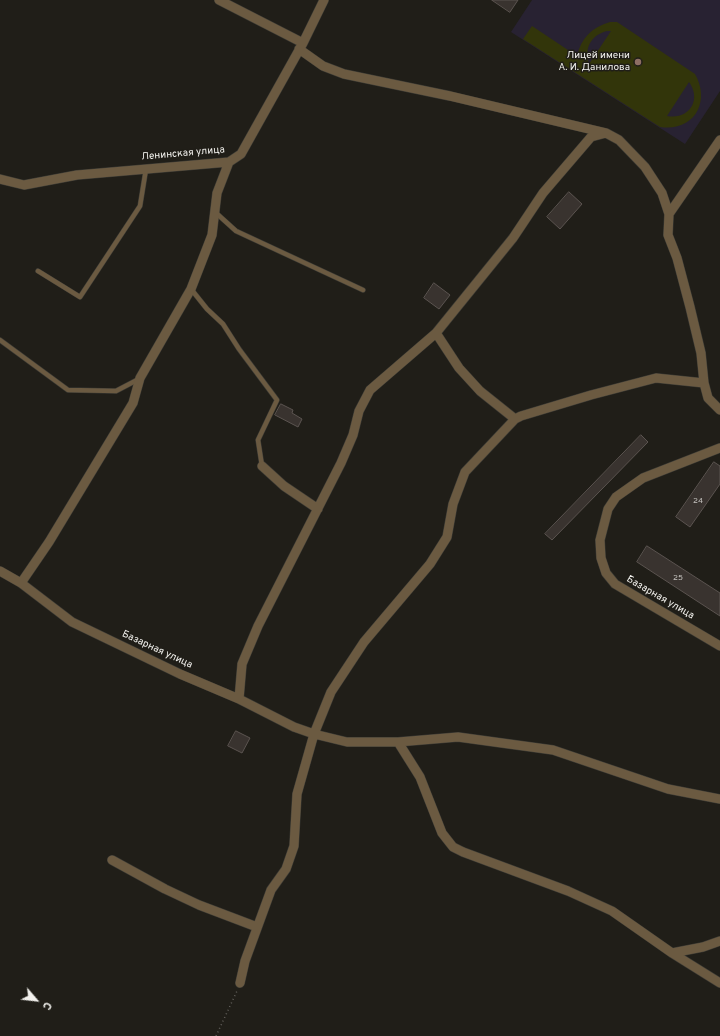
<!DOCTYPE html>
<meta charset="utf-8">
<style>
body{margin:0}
#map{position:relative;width:720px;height:1036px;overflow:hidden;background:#201e18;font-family:Overpass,sans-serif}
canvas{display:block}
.north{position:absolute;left:16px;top:980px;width:40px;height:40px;-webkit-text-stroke:3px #201e18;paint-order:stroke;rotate:118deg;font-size:11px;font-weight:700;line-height:16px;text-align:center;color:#f2f1ed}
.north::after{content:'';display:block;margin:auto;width:14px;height:18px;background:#f2f1ed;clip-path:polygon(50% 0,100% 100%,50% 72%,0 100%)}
</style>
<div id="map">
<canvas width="720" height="1036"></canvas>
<div class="north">С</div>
</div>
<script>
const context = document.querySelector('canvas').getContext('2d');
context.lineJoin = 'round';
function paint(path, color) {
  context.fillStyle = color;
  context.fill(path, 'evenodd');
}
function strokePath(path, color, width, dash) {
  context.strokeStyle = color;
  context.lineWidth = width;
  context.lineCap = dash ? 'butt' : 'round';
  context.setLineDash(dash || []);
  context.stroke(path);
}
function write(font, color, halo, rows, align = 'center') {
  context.font = font + ' Overpass,sans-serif';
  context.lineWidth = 3;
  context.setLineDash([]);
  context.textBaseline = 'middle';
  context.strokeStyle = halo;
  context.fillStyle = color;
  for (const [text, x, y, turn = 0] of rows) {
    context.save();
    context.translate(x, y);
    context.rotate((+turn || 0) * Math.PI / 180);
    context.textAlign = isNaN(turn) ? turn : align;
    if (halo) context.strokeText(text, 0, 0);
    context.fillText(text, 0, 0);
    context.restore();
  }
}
paint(new Path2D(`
 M532,0h188v91l-35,53 -174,-112z`), '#282232');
paint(new Path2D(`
 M610,22h7l78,52c16,28 -1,58 -35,53l-137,-88 9,-13 45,30c4,-18 15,-29 33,-34zM607,31h4l-22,33c-5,-16 2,-29 18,-33zM689,82c13,18 0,38 -22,34z`), '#32350a');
const building = new Path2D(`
 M492,0h26l-8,12z
 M569,192l13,12 -22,25 -13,-12z
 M434,283l16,12 -11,14 -15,-11z
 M281,404l12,6 -1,3 10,6 -4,8 -23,-12z
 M641,435l7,7 -96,98 -7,-6z
 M714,462l6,4v18l-30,43 -14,-10z
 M647,546l73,47v23l-83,-54z
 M236,731l14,7 -8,15 -14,-7z`);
paint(building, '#39332f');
strokePath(building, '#5b5450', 1);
const service = new Path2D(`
 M215,212l21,19 127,59
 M38,271l42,26 60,-91 6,-37
 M191,289l16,20 16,15 16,25 38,51 -19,40 4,26
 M0,340l68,50 48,1 23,-12`);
const minor = new Path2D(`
 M219,0l84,43
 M299,49l24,17 21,8 106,22 156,37 13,7 26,27 17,26 7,21 -1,21 9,23 13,49 11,46 3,30
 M0,179l24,6 53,-10 152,-13 12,-8 62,-111 21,-43
 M669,214l51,-74
 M436,333l23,35 21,23 35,28
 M720,448l-77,30 -27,19 -8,12 -8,31 1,18 5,15 9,11 105,62
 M262,466l22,20 34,23
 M0,571l21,12 51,39 108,52 59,25 55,28 20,7 33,8h51l60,-5 95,13 115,39 52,10
 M21,583l28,-41 84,-139 7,-25 51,-89 21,-54 5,-42 12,-31
 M239,699l3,-35 16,-38 83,-163 12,-28 6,-24 11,-21 66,-57 77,-95 30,-45 48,-56 15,-4
 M398,742l22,35 22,56 11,14 10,5 105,39 44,20 60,42 48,30
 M112,860l53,29 34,16 58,22
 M672,953l31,-6 17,-6
 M240,983l5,-22 26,-71 15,-21 8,-23 3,-52 17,-60 17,-42 33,-50 66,-78 17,-27 6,-33 12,-32 50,-53 6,-3 70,-21 65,-17 48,5 4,15 12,12`);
strokePath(service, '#3d3c36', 5.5);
strokePath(minor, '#3d3c36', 10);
strokePath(new Path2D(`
 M216,1036l21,-45`), '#64625d', 1.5, [1, 3]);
strokePath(service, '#6b5a41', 4.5);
strokePath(minor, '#6b5a41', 9);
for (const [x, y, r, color] of [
 [638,62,4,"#8d6e63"]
]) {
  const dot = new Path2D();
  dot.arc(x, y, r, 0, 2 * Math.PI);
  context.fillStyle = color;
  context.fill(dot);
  strokePath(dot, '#201e18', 1.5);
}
write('8px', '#c4c2be', null, [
 ["24",698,501],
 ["25",678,578]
]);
write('10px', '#f2f1ed', '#201e18', [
 ["Лицей имени",630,56],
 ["А. И. Данилова",630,68]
], 'right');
write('10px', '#f2f1ed', '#201e18', [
 ["Ленинская улица",183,154,-5],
 ["Базарная улица",660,598,30],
 ["Базарная улица",157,650,25]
]);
</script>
